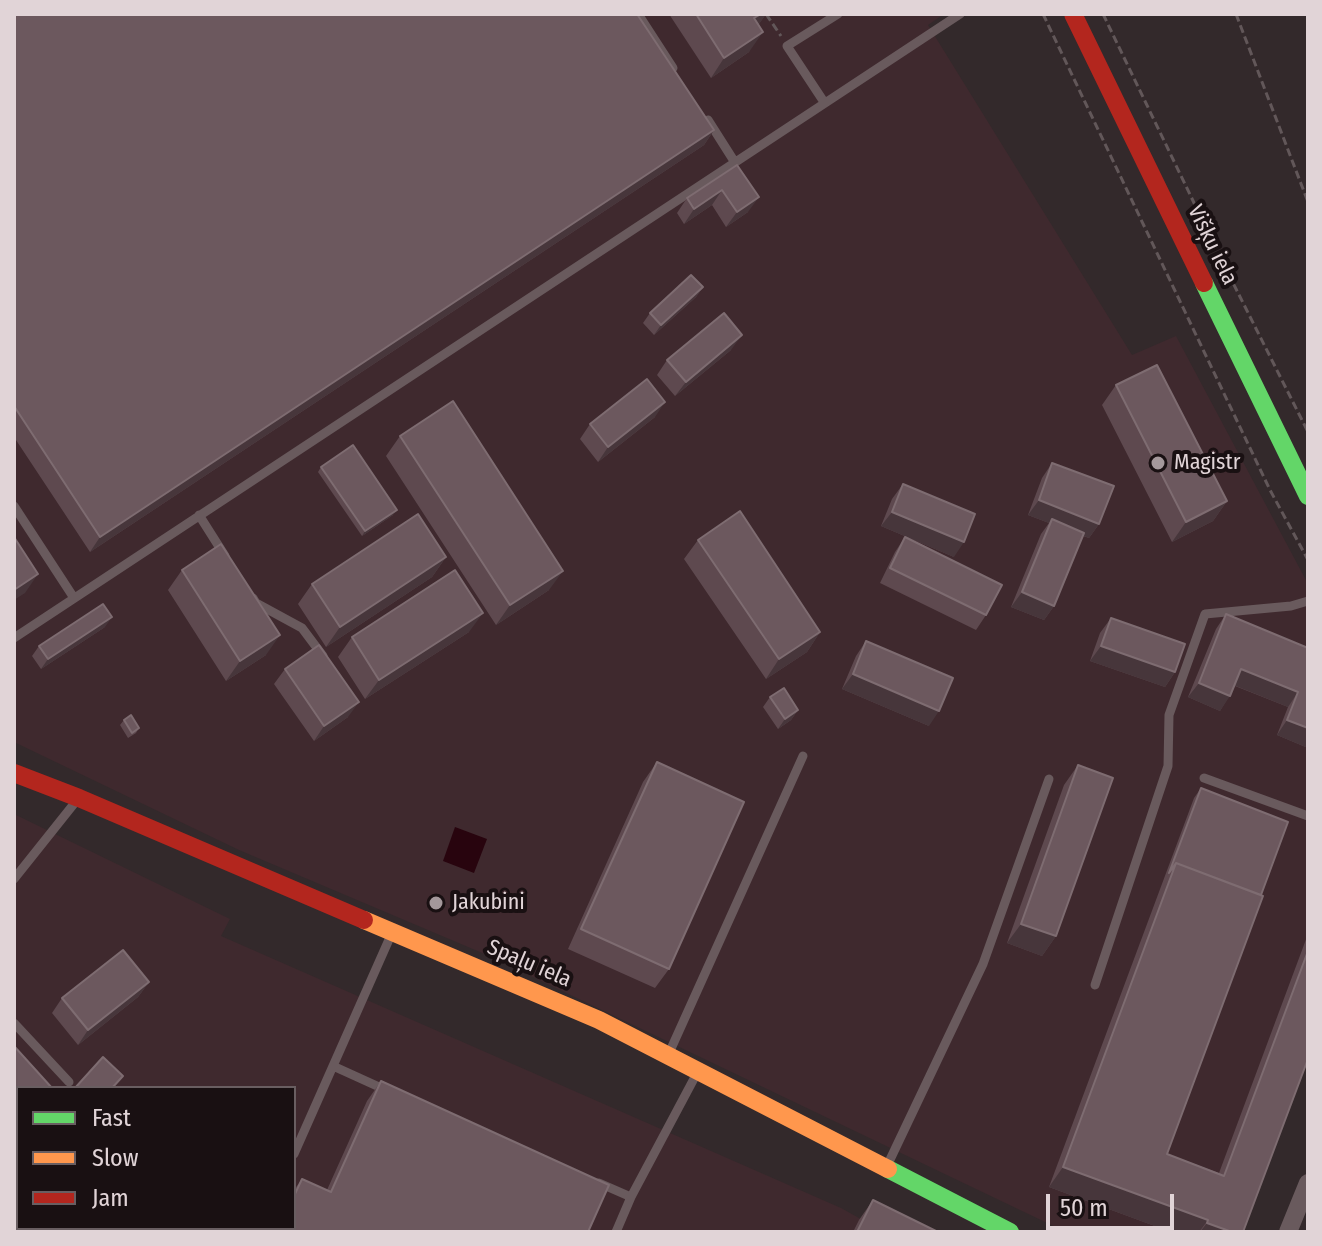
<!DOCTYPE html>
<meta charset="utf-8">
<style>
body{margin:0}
#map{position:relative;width:1322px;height:1246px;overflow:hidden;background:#33292b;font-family:"Fira Sans Condensed",sans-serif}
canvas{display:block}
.frame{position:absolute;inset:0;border:16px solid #e1d4d7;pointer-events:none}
.legend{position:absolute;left:16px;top:1086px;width:280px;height:144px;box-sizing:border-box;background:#191012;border:2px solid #695e61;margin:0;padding:10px 14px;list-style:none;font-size:24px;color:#e1d4d7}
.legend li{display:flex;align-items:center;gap:16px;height:40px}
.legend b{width:40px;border:2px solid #695e61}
.scale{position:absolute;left:1046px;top:1194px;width:128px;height:36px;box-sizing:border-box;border:4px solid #e1d4d7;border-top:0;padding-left:10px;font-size:24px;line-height:28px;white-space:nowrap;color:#e1d4d7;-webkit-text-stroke:6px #191012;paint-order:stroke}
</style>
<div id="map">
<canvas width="1322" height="1246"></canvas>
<div class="frame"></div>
<ul class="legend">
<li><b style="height:10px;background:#63d668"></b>Fast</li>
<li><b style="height:10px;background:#ff974d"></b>Slow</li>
<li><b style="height:10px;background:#b3261e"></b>Jam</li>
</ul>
<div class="scale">50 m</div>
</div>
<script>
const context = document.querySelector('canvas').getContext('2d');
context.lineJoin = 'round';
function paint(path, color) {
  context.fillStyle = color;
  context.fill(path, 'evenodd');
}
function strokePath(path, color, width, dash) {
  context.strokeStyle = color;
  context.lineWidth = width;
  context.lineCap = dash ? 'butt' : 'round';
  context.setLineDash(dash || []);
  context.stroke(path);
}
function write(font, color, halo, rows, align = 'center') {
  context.font = font + ' "Fira Sans Condensed",sans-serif';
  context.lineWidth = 8;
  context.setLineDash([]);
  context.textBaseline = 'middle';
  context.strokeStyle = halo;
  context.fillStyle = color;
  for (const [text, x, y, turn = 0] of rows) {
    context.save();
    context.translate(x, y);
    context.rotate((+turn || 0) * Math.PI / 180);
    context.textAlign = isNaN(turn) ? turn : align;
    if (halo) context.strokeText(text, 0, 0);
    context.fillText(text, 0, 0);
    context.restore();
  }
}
paint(new Path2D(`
 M14,14h930l-16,11 204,330 44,-19 132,248v453l-73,195h-169l-579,-277 -248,-105 -225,-108z
 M14,814l216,105 -9,17 620,272 43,24h-870zM18,1088h276v140h-276z`), '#3f292e');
paint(new Path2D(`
 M455,827l32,12 -13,34 -31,-12z`), '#28040e');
strokePath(new Path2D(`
 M766,14l15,22
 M1043,14l227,476 38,70
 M1103,14l120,249 85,169
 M1236,14l72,188`), '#625759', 3, [8, 4]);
strokePath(new Path2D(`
 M638,14l35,54
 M824,102l-37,-56 51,-32
 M708,120l26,41
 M14,506l60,92
 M199,515l26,41
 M253,598l3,5 46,25 21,28
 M14,638l946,-624
 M1204,778l104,38
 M14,879l63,-79
 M1095,985l73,-219 1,-51 36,-101 86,-8 17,-5
 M14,1023l55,59
 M670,1051l133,-295
 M333,1066l55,25
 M294,1154l97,-219
 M887,1166l96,-202 66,-185
 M599,1183l32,14
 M260,1232l2,-4
 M616,1232l15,-35 66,-124`), '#695a5d', 9);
strokePath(new Path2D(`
 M1288,1232l20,-49`), '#695a5d', 18);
strokePath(new Path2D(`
 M1204,283l104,213
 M888,1169l122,63`), '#63d668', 18);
strokePath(new Path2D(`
 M364,920l235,100 289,149`), '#ff974d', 18);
strokePath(new Path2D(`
 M1073,14l131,269
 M14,773l65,25 285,122`), '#b3261e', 18);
paint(new Path2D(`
 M14,14l700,116 -10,15 -614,407 -76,-115z
 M669,14h97l-8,11 -9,27 -38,26z
 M737,165l11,47 -22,15 -14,-22 -28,19 -7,-11 10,-15z
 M703,287l-7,10 -42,38 -11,-12 7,-10z
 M731,350l-56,46 -18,-21 10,-15z
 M1116,385l111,116 -14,20 -41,21 -70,-137z
 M655,417l-57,45 -18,-23 10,-15z
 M400,436l149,154 -53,35 -110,-169z
 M1052,463l47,61 -10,14 -6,-2 -29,70 -10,14 -33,-13 30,-73 8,-11 -21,-8 14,-37z
 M321,467l72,48 -31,21 -44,-64z
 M903,484l51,73 -73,-31 11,-27z
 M905,537l81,78 -10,15 -96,-47 15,-31z
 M698,540l122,92 -13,20 -41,27 -82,-120z
 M446,557l-14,20 -106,70 -28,-43 14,-20z
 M182,570l84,85 -40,26 -58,-91z
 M1226,614l82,34v100l-31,-13 11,-28 -53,-21 -15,25 -32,-14 28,-68z
 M1111,618l64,54 -10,15 -75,-26 10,-28z
 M105,627l-64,42 -9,-13 7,-10z
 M469,632l-104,67 -27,-42 14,-20z
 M866,641l63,85 -87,-37 14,-33z
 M285,669l63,48 -34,24 -40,-57z
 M770,697l28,13 -7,10 -13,9 -15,-22z
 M124,720l15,8 -3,5 -8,5 -8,-13z
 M657,762l12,207 -14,19 -87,-39 75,-167z
 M1078,765l-22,171 -14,20 -35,-13 57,-158z
 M1201,788l60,107 -94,259 52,19 89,-239v125l-65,173h-72l-122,-45 145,-389z
 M149,982l-11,15 -60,48 -26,-32 10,-15z
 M381,1081l207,151h-315l2,-4h19v-38l8,-11 25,11 40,-89z
 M873,1200l65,32h-85l6,-12z`), '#5e494f');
paint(new Path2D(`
 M761,14h5l-9,13 -3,-9z
 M763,32l-14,20 -38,26 13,-20z
 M714,130l-10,15 -614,407 10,-15z
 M722,190l-10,15 -28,19 10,-15z
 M759,197l-11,15 -22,15 11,-15z
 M703,287l-7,10 -42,38 7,-10z
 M742,335l-11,15 -56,46 11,-14z
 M665,402l-10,15 -57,45 10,-15z
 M1039,500l60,24 -10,14 -39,-15 2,-4 -3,4 -21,-8z
 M1227,501l-14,20 -41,21 14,-20z
 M397,510l-4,5 -31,21 3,-5z
 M892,512l72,30 -10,15 -73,-31z
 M446,557l-14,20 -106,70 14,-20z
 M563,571l-14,19 -53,35 14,-20z
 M38,574l-13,19 -11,7v-10z
 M1022,592l32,14 -10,14 -33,-13z
 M483,613l-14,19 -104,67 14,-19z
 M112,617l-7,10 -64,42 7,-10z
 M820,632l-13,20 -41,27 13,-20z
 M280,635l-14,20 -40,26 14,-20z
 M1101,646l74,26 -10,15 -75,-26z
 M1241,669l57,23 -10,15 -57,-23z
 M853,674l86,37 -10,15 -87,-37z
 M1199,683l31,13 -10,15 -32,-14z
 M359,702l-11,15 -34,24 10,-15z
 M798,710l-7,10 -13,9 7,-10z
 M1287,720l21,8v20l-31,-13z
 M1021,924l35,12 -14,20 -35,-13z
 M149,982l-11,15 -60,48 10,-15z
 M1063,1167l145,53 -9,12h-28l-122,-45z
 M18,1171v7l-4,4v-7z
 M1207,1223l25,9h-32z`), '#47363b');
const building = new Path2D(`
 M14,14h623l77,116 -614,407 -86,-131z
 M696,14h65l-7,4 9,14 -39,26z
 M737,165l22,32 -22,15 -15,-22 -28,19 -7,-11z
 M691,275l12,12 -42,38 -11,-12z
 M724,313l18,22 -56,47 -19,-22z
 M1157,365l70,136 -41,21 -70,-137z
 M647,379l18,23 -57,45 -18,-23z
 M453,401l110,170 -53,34 -110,-169z
 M353,445l44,65 -32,21 -44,-64z
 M1052,463l62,23 -15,38 -60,-24z
 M903,484l72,30 -11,28 -72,-30z
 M740,511l80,121 -41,27 -81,-119z
 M418,514l28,43 -106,70 -28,-43z
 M1052,519l32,14 -30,73 -32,-14z
 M14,537l24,37 -24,16z
 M905,537l97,48 -16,30 -96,-47z
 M221,544l59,91 -40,26 -58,-91z
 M455,570l28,43 -104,67 -27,-43z
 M103,604l9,13 -64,42 -9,-13z
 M1226,614l82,34v80l-21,-8 11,-28 -57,-23 -11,27 -31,-13z
 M1111,618l74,26 -10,28 -74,-26z
 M866,641l87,37 -14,33 -86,-37z
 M319,645l40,57 -35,24 -39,-57z
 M784,688l14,22 -13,9 -15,-22z
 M131,715l8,13 -7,5 -8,-13z
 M657,762l87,40 -75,167 -88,-40z
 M1078,765l35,13 -57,158 -35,-12z
 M1201,788l87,34 -27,73 -85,-32 -7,10z
 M1176,863l87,33 -96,258 57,22 84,-225v108l-65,173h-11l-25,-9 1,-3 -145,-53z
 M123,950l26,32 -61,48 -26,-32z
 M14,1046l38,42h-34v83l-4,4z
 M103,1057l20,19 -11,12h-37z
 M381,1081l228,104 -21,47h-310l2,-4h14v-32l8,-17 29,13z
 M873,1200l65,32h-81z`);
paint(building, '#6c585e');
strokePath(building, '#7e6c71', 2);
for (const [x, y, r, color] of [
 [1158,463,8,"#a4989b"],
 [436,903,8,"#a4989b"]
]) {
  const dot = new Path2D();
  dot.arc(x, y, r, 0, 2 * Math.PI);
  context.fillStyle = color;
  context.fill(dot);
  strokePath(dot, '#191012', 3);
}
write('22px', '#e1d4d7', '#191012', [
 ["Višķu iela",1212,245,64],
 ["Spaļu iela",529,964,23]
]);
write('22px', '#e1d4d7', '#191012', [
 ["Magistr",1174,463],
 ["Jakubini",452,903]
], 'left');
</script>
